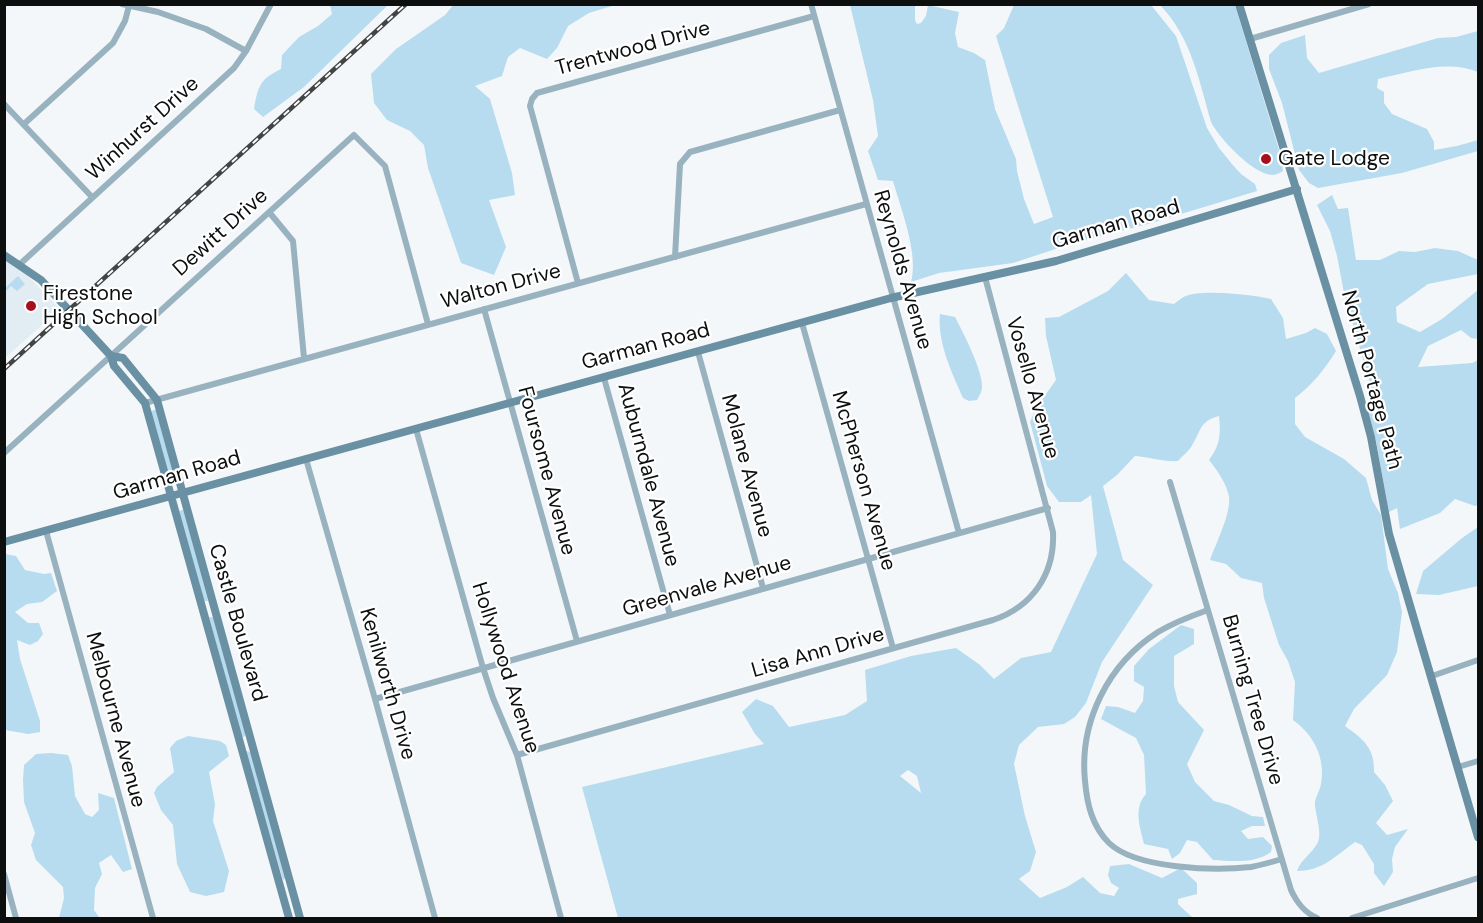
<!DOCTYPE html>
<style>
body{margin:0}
#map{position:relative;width:1483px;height:923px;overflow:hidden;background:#f4f7f9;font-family:"DM Sans",sans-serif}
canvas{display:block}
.frame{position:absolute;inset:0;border:6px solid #0d0e0e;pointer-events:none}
</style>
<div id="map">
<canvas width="1483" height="923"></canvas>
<div class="frame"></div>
</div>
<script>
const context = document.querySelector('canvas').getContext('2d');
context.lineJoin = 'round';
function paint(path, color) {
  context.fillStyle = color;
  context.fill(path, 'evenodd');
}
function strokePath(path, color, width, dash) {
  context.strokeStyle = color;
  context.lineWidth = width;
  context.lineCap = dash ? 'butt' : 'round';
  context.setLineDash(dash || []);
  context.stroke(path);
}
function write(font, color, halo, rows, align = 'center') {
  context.font = font + ' "DM Sans",sans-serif';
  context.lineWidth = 4.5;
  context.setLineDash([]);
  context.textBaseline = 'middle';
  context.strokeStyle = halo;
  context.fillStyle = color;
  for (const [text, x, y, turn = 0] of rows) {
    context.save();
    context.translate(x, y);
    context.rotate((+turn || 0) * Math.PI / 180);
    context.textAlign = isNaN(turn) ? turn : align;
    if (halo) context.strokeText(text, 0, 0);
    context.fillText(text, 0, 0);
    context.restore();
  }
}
paint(new Path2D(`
 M4,260l22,14 34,35 -55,49z`), '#e2edf3');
paint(new Path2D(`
 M454,4l241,1 -83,1 -23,7 -21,13 -11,22 -10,11 -27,-11 -12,9 -6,19 -27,10 15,13 22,74 3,22 -26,5 17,47 -12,28 -33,-12 -33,-95 -4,-23 -14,-14 -23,-11 -13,-17 -3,-29 25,-25 49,-34z
 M330,5h58l-84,82 -41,30 -9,-8c4,-23 6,-30 27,-40l1,-14 17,-18 19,-11 14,-12z
 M850,5h65v15l2,4 4,-1 5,-7 2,-11 31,7 -4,21 3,14 16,6 11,7 10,49 21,50 1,12 7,28 10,25 19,-7 -57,-181 8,-8 10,-23h137l25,31 31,92 12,20 13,16 9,10 14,10 2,7 -109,33 -71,18 -64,21 -74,10 -28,9c8,-27 -10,-73 -18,-101l-15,-1 -10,-29 10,-15 -5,-36z
 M1160,5h75l47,155 1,11c-3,2 -6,3 -9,4 -20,1 -55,-37 -63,-53 -12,-42 -20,-85 -51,-117z
 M1478,31v41c-31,-13 -68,0 -100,7l-1,9 7,4v11l8,11 35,15 7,13v8l23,-4 21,-6v11l-76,22 -84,15 -9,-5 -10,-13 -17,-67 -13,-34v-14l12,-12 24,-8 2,23 12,15 119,-35 18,-1z
 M1332,195l6,14 10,-1 8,52h24l19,-9 16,1 20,-4 23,3 20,9v14l-50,10 -32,23 1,15 23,10 22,-13 36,-29v49l-7,-1 -10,-8 -33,16 -10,21 54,-4 6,-3v145l-3,1 -20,-7 -15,14 -40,16 -3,-21 -8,4 -13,-71 -8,-30 9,-3 -33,-115 -7,-37 -7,-25 -13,-26z
 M1126,273l23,27 25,4c3,-2 8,-7 12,-8 16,-7 68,-1 85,3l12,19 3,21 20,-6 9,-5 12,6 9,17c-12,19 -23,33 -41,47v26l10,13 39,22 22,19 6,22 9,15 7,54 10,24 4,19 -5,40 -10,23 -33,34 -9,17c18,13 30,22 29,46l11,13 8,16 -17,22 11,12 21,-6 -13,18 -3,12 1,13 -9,14 -10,-13v-9l-12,-19 -7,-3c-20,14 -32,29 -58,29 4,-12 15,-17 21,-29 4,-9 -2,-26 -3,-36 -1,-8 5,-15 6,-22 5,-26 -8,-50 -28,-64l2,-38 -7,-21 -9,-16 -15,-47 -2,-15 -21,-5 -15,-14 -16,-4c6,-17 21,-46 19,-63 -2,-13 -12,-27 -20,-37 11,-15 12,-25 10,-44 -20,5 -18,16 -28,31 -3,5 -9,9 -13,14 -15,1 -28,-4 -43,-5l-18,19 -14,11 20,74 30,25 -51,77 -16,41 -11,14 -11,7 -26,3 -19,18 -5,19 11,52 11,36 -6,19 -11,8 21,19 27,-11 16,-10 17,16 14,3 5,-8 -8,-5 -3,-8 2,-9 19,-2 33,14 19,-10 16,15v11l-19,5v5l15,14h-111l-6,-1 -8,1h-450l-36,-131 182,-43 -9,-10 -13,-22 14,-13 17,7 16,21 56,-12 22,-14 -2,-31 46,-14 45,-8 24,17 14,14 27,-21 30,-6 46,-98 -6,-59 -10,7h-22l-12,-16 -17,-64 6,-14 20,-28 -10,-44 -1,-18 14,-1 49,-26zM908,770l9,6 4,17 -21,-17z
 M18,276l7,8 -8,7 -6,-5 -6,6v-4z
 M940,314l15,3c8,15 28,54 27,70 0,5 -3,9 -5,13l-8,1 -6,-3c-11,-25 -26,-56 -23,-84z
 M153,410h4l18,68 -2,2 -3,-1 -19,-66z
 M182,510h2l24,91h-4l-25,-90z
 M1478,527v59l-39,9 -23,-1 7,-23 39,-33z
 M5,554l11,2 9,14 19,4 7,-1 6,18 -15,11 -15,2 -12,8 13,11h11l4,11 -5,7 -8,4 -13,-5 3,19 20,62v11l-12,2 -23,-4z
 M209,617h4l33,117 -2,3 -3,-1z
 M1181,625l13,4v15l-20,12v30l4,16 26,28 -17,34 8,18 19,19 15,4 23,11 11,1 2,9h-13l-11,5 7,8 15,-2 9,9 -1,6c-16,12 -39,9 -58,8l-16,-18 -10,-2 -7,13 -8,6 -4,-10 -24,-5c-4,-17 -11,-36 2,-50l-2,-39 -8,-17 -35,-19 5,-13 12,1 17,6 8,-12 1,-14 -10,-6v-15l15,-17z
 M188,736l32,5 6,4 3,11 -20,16 6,32 -2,17 16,50 -5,21 -18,4 -16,-4 -13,-28 -4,-39 -12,-15 -7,-17 3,-6 17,-15 -4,-24 6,-7z
 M248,751l3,2 35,125 -3,2 -37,-128z
 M51,753l17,2 4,11 3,30 10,18 7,3 7,-7 -1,-17 16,5 18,71 -9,3 -12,-17 -12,8 3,11 -7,14 -1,22 5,7 -2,1h-38l5,-20 -1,-11 -27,-27 -5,-15 4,-12 -11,-31 -1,-22 1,-15 12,-11z`), '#b7dcef');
strokePath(new Path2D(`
 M122,4l36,8 48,17 40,22
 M811,4l148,529
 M1250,39l119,-35
 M4,104l88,93
 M24,124l89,-81 12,-22 4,-15
 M269,212l24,29 11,117
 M675,257l5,-93 10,-12 150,-42
 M19,265l215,-197 12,-17 25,-47
 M578,283l-48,-177 2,-7 5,-6 277,-77
 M484,309l93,332
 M802,323l91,325
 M698,352l65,236
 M604,378l66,237
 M145,403l721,-199
 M416,429l67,239 10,30 24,57 44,163
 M4,453l350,-318 31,31 43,158
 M306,459l69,240 60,219
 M1170,482l121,408c6,13 13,22 26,28
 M46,531l107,387
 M1208,610c-17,6 -35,13 -50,22 -50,32 -79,90 -73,149 2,23 7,45 24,62 27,26 106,28 142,24 10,-2 21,-5 31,-8
 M1432,676l46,-16
 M375,699l673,-191
 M517,755l476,-135c39,-13 62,-46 60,-88l-68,-255
 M1458,767l20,-6
 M4,874l12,44
 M1352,918l126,-40`), '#98b2bf', 6);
strokePath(new Path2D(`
 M1239,4l121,392 11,41 18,97 89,303
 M4,255l37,25 70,76 3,10 31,37 144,515
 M111,356l12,2 34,42 143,518
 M4,542l887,-244 165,-37 241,-72`), '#6990a3', 8);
const rail = new Path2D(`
 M4,369l402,-365`);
strokePath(rail, '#434445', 4.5);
strokePath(rail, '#fff', 2, [7]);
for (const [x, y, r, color] of [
 [1266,159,6,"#a60f1d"],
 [31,306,6,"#a60f1d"]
]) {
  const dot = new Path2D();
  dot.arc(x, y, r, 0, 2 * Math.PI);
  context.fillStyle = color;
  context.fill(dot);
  strokePath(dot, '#fff', 2);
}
write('21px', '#0d0e0e', '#fff', [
 ["Trentwood Drive",633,49,-15],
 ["Winhurst Drive",143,129,-42],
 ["Garman Road",1116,225,-16],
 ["Dewitt Drive",221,233,-42],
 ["Reynolds Avenue",902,270,74],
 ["Walton Drive",501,287,-15],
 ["Garman Road",646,347,-15],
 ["North Portage Path",1371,380,75],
 ["Vosello Avenue",1032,388,74],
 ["Molane Avenue",746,466,75],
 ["Foursome Avenue",546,471,75],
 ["Auburndale Avenue",648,475,75],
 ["Garman Road",177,476,-16],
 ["McPherson Avenue",863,481,74],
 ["Greenvale Avenue",707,587,-16],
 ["Castle Boulevard",237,623,74],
 ["Lisa Ann Drive",818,653,-16],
 ["Hollywood Avenue",505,668,72],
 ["Kenilworth Drive",387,684,74],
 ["Burning Tree Drive",1252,700,74],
 ["Melbourne Avenue",115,720,75]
]);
write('21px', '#0d0e0e', '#fff', [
 ["Gate Lodge",1278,159],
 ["Firestone",43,294],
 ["High School",43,318]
], 'left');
</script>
